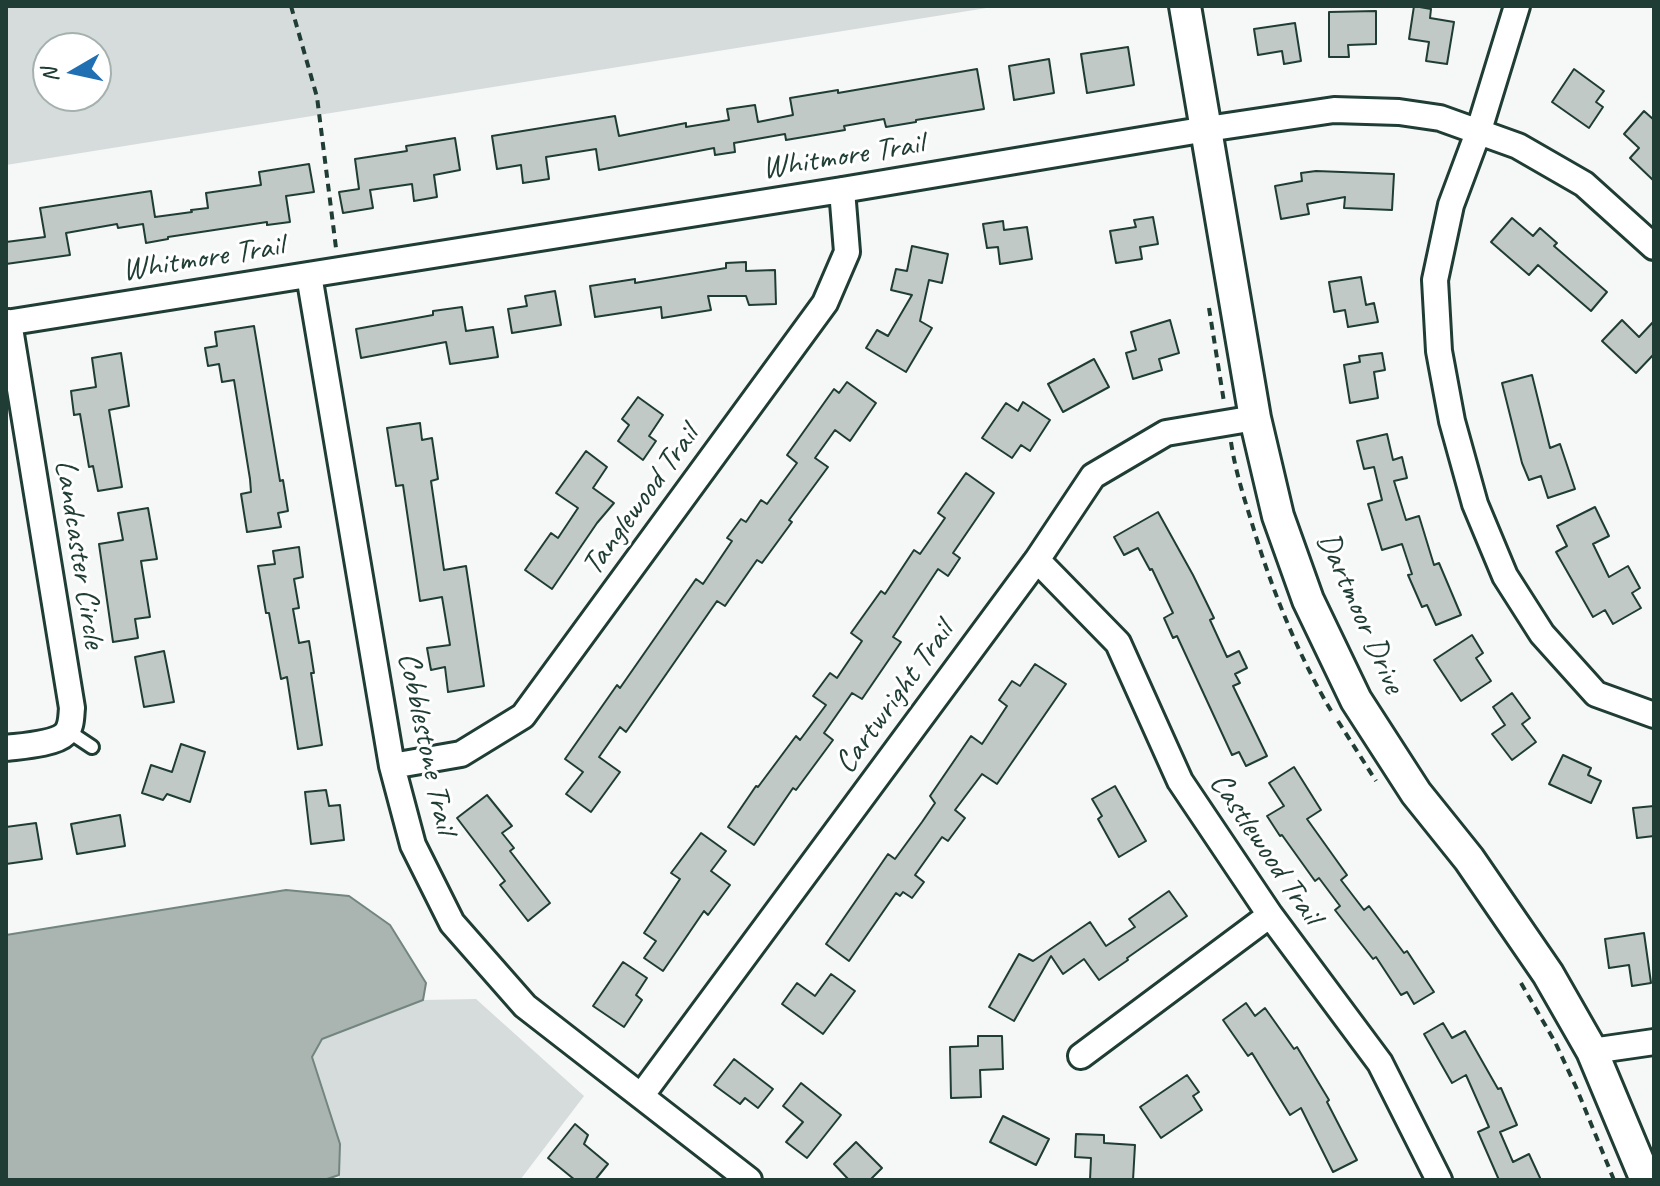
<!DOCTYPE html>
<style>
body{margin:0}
#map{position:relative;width:1660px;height:1186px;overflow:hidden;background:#f6f7f7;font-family:Caveat,sans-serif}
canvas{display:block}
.frame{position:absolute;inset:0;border:8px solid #1f3d34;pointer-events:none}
.north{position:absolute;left:32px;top:32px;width:80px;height:80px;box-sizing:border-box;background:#fff;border:2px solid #a5b1ae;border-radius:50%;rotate:261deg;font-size:22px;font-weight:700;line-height:32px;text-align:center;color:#1f3d34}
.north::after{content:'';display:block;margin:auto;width:28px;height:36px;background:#1f6fb2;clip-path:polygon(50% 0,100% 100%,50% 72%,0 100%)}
</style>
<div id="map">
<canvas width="1660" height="1186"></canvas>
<div class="frame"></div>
<div class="north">N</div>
</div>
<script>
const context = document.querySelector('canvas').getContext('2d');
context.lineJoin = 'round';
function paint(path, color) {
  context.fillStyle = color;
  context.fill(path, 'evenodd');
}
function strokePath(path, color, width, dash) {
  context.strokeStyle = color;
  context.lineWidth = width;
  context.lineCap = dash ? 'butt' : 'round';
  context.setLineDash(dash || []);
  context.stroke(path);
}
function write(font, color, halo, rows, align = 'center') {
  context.font = font + ' Caveat,sans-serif';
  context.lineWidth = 6;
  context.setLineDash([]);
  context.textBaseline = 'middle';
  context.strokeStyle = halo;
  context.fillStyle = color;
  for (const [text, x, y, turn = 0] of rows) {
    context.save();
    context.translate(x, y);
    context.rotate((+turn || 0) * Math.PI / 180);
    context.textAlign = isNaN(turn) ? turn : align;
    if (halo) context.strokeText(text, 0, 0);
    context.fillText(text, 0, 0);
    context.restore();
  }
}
paint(new Path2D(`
 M6,6h993l-993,159zM48,48h48v48h-48z
 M476,999l108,97 -64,84h-181l1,-36 -28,-87 10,-18 101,-39z`), '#d6dcdb');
const water = new Path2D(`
 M286,890l63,6 41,29 36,58 -3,17 -101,39 -10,18 28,87 -1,31 -15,5h-318v-245z`);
paint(water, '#aab5b1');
strokePath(water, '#72857f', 2);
const building = new Path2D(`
 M1414,6l17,3 -1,9 24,4 -7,42 -21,-3 3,-19 -20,-3z
 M1376,11v33l-28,1 1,12h-20v-45z
 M1295,23l6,38 -17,3 -2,-13 -24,4 -4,-26z
 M1128,47l6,38 -47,8 -6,-39z
 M1049,59l5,34 -40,7 -5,-34z
 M977,69l7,40 -68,11v2l-30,5 -2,-8 -40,7 1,4 -59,10 -1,-6 -51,9 1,9 -20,3 -1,-7 -115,22 -3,-21 -50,8 3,22 -26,4 -2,-18 -24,4 -5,-33 123,-20 4,20 67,-13v4l43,-7 -2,-11 28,-4 3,17 35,-7 -3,-17 48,-8v3z
 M1574,69l30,22 -8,11 7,5 -14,21 -37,-26z
 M1644,111l10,9v61l-24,-23 9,-10 -15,-14z
 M455,138l5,32 -26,5 3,22 -23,4 -2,-17 -42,6 3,18 -30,5 -4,-21 20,-3 -4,-30 52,-8 -1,-5z
 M309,164l5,28 -28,4 4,26 -23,3v-3l-99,15v2l-22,4 -3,-19 -25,4 -1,-4 -51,9 4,22 -64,9v-22l39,-5 -5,-29 111,-17 4,26 37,-5 -1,-2 17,-2 -2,-15 55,-8 -2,-13z
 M1316,171l78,3 -2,36 -48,-2 1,-11 -38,7 2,10 -28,5 -6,-33 27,-5 -1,-8z
 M1153,217l5,27 -18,3 2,12 -26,4 -6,-32 26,-4 -2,-7z
 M1512,218l21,18 7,-8 17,15 -3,3 53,46 -16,19 -53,-46 -9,10 -38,-33z
 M1003,221l1,9 23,-3 5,32 -32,5 -2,-17 -11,1 -4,-24z
 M912,246l36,8 -6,29 -13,-3 -9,41 12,7 -26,44 -40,-24 11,-18 11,6 24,-41 -21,-5 5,-21 11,2z
 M746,262v9l29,-1 1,34 -27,1 -3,-9h-38l3,14 -49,8 -1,-11 -66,10 -5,-31 45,-7v4l91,-15v-5z
 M1361,277l5,28 8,-2 4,19 -30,5 -3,-17 -11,2 -5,-30z
 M555,291l6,34 -49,8 -4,-24 19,-3 -2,-10z
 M462,307l4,24 27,-4 5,30 -48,7 -4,-22 -85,16 -5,-29 77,-14v-4z
 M1170,320l9,33 -20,6 3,11 -29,9 -7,-26 10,-3 -5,-18z
 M1622,320l17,17 15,-16v33l-18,19 -34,-32z
 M254,326l26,155 3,-1 5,31 -10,2 3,14 -34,5 -6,-38 10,-2 -1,-13 -16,-99 -12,2 -3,-18 -11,2 -3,-18 12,-2 -2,-14z
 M121,353l8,53 -20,4 13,77 -24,4 -5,-25 -4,1 -9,-53 -6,1 -3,-24 25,-4 -4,-29z
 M1382,353l3,17 -11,2 4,26 -28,5 -6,-38 16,-3 -1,-6z
 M1094,359l15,28 -46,25 -15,-28z
 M1532,375l18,73 10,-4 15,45 -27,9 -7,-22 -12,4 -7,-17 -20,-80z
 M847,382l29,21 -26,38 -15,-11 -20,28 13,9 -39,53 3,2 -30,41 -5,-3 -32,46 -8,-5 -91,131 -6,-5 -21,30 21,15 -29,40 -25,-18 17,-22 -18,-13 52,-74 3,3 76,-109 7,5 29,-43 -5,-3 14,-19 5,3 15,-22 6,4 30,-41 -10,-8 47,-66 5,4z
 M638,397l25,18 -14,21 7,5 -13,19 -25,-19 11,-16 -7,-6z
 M1023,402l27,18 -20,31 -9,-6 -9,13 -30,-20 24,-35 12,8z
 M420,423l2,17 10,-2 6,41 -7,2 13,89 22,-4 18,120 -36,6 -3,-25 -14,3 -4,-22 23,-3 -8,-48 -22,4 -17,-116 -7,1 -9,-58z
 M1387,434l6,26 9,-3 5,21 -13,3 12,39 13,-4 15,49 5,-2 22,52 -25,10 -9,-20 -5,2 -14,-32 4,-1 -10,-30 -20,6 -14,-46 14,-4 -8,-33 -10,2 -7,-28z
 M586,451l21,16 -14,21 21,15 -17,20 -45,66 -27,-19 26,-37 7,5 20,-30 -22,-15z
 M966,473l28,20 -41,60 7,5 -12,18 -10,-7 -45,68 8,5 -39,57 -10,-6 -28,40 9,7 -37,50 -3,-2 -39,57 -26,-18 28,-41 2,1 38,-51 4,4 26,-35 -13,-9 17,-23 7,5 25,-37 -11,-8 30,-42 4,3 29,-44 6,4 25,-36 -7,-5z
 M1595,507l14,29 -16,8 16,33 19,-11 12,22 -8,5 9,15 -28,16 -8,-14 -12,7 -37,-65 11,-6 -10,-20z
 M148,508l9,51 -16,2 9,56 -15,2 3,19 -25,4 -14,-98 24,-4 -5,-27z
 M1158,512l35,63 21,43 -4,2 17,37 12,-6 8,17 -12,6 5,9 -7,3 34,70 -21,10 -7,-14 -7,3 -55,-119 -4,2 -9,-20 9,-5 -21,-44 -2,1 -12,-22 -14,7 -10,-18z
 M299,547l4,30 -9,2 5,29 -6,1 6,34 10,-2 5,32h-3l11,72 -24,4 -11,-72 -6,2 -12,-66h-3l-8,-47 17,-2 -2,-13z
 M1472,635l11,18 -7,5 15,23 -30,20 -27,-41z
 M164,651l10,51 -30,5 -9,-50z
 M1035,664l31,20 -69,100 -15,-10 -27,36 10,8 -17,23 -6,-4 -27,38 9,7 -12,16 -9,-6 -3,4 -4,-3 -47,68 -23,-17 62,-90 7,5 27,-37 13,-19 -5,-7 41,-60 11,8 25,-38 -8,-6 13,-19 8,5z
 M1512,693l18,25 -8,6 14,18 -24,18 -20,-26 13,-9 -12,-18z
 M181,744l24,8 -15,50 -23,-8 -4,6 -21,-7 9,-28 21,7z
 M1563,755l28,13 -3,7 13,6 -10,22 -42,-19z
 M1294,767l27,43 -14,9 40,56 -6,5 23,30 5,-4 35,47 3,-2 27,41 -20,12 -7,-12 -6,3 -25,-38 -3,2 -38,-49 5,-4 -21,-28 -4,3 -33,-46 -2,1 -13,-20 17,-10 -15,-23z
 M1115,786l31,55 -27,16 -21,-38 4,-3 -10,-17z
 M326,790l3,16 11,-1 4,35 -33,4 -6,-52z
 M487,795l25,31 -10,7 12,15 -4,3 40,52 -22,18 -28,-36 5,-4 -48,-63z
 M1654,806v30l-17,2 -4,-30z
 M120,815l5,31 -48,8 -6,-30z
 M36,823l6,36 -36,5v-37z
 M701,833l25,18 -15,20 19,14 -22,30 -4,-4 -41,60 -19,-13 12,-17 -12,-8 36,-54 -9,-6z
 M1169,891l18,25 -60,42 1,2 -29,20 -15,-21 -21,15 -12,-18 -37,65 -25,-14 30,-53 14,7 57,-39 16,24 29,-19 -6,-8z
 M1644,933l7,50 -19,3 -3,-21 -20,3 -4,-29z
 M623,962l24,16 -11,17 6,5 -18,27 -31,-21z
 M831,974l24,17 -32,43 -41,-30 15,-21 18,13z
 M1246,1003l9,13 10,-8 29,41 3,-2 32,53 -2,2 30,58 -24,12 -32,-64 -11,7 -38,-62 -4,3 -25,-36z
 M1443,1023l9,15 13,-7 33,58 3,-1 16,37 -17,7 13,30 16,-8 12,26h-42l-21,-48 11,-5 -23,-52 -14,8 -28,-49z
 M978,1036h24l1,33 -23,1 1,27 -30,1 -1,-51 28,-1z
 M734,1059l39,30 -15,19 -13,-10 -5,6 -26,-19z
 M1187,1075l12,17 -6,4 9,14 -41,28 -21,-31z
 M801,1083l40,32 -34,43 -21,-16 17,-20 -20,-16z
 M1003,1116l46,23 -13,26 -46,-23z
 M575,1124l13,11 -4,9 24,20 -13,16h-20l-27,-22z
 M1076,1134l28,1v8l31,2 -2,35h-43l1,-22 -16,-1z
 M856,1142l26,26 -12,12h-21l-15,-16z`);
paint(building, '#c0c9c6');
strokePath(building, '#1f3d34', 2);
const service = new Path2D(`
 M68,731l24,16`);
const minor = new Path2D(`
 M1517,6l-38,124 -28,75 -16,75 4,71 13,70 23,83 30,72 37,58 54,60 58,21
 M309,275l83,491 21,79 39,78 73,83 224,174
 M6,323l836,-133 365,-61 127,-19 65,2 41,6 78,28 66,38 70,63
 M1037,560l81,83 62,138 90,134 110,148 59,117
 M6,748c15,-2 49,-4 59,-14 7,-7 6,-17 7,-26l-63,-386
 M392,766l69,-12 62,-38 302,-413 22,-51 -5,-62
 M1592,1051l62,-9
 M1081,1056l189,-141
 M641,1096l396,-536 56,-84 73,-43 89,-15`);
const tertiary = new Path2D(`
 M1185,6l70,412 23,98 30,84 48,100 60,93 53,66 79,115 44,77 54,129`);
strokePath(service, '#1f3d34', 18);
strokePath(minor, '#1f3d34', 30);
strokePath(tertiary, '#1f3d34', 36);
strokePath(new Path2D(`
 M291,6l26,91 19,151
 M1209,308l15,94
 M1231,442c4,27 12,53 20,78 19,65 47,136 82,194
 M1338,721l38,60
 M1521,983l34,59 21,45 38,93`), '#1f3d34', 4, [8, 6]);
strokePath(service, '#fff', 12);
strokePath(minor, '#fff', 24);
strokePath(tertiary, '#fff', 30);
write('32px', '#1f3d34', '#fff', [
 ["Whitmore Trail",843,157,-9],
 ["Whitmore Trail",203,259,-9],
 ["Tanglewood Trail",641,501,-54],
 ["Landcaster Circle",79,554,81],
 ["Dartmoor Drive",1360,613,66],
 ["Cartwright Trail",895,698,-54],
 ["Cobblestone Trail",426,743,78],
 ["Castlewood Trail",1265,849,56]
]);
</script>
